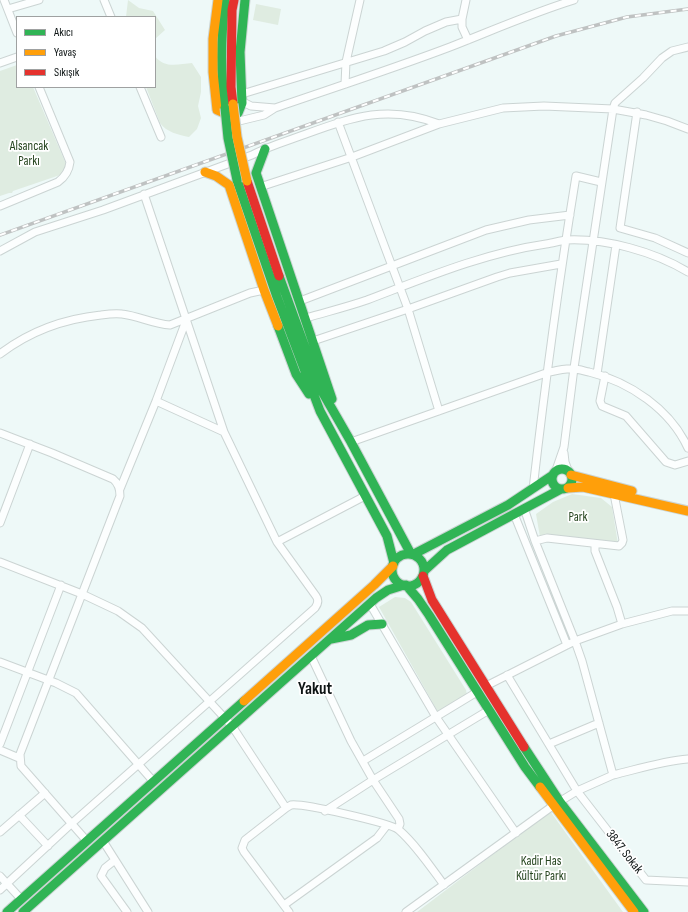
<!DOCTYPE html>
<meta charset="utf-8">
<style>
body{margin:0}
#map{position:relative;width:688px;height:912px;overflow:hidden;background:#eef9f8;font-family:"Sofia Sans Condensed",sans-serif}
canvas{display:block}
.legend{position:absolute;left:16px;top:16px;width:140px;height:72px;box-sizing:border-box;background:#fff;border:1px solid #9fa1a1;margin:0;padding:5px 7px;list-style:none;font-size:12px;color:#0e1515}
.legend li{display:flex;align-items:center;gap:8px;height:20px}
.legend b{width:20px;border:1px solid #9fa1a1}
</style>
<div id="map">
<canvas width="688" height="912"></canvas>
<ul class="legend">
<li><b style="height:5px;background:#30b455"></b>Akıcı</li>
<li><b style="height:5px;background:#ff9f0a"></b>Yavaş</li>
<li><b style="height:5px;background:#e5322d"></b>Sıkışık</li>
</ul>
</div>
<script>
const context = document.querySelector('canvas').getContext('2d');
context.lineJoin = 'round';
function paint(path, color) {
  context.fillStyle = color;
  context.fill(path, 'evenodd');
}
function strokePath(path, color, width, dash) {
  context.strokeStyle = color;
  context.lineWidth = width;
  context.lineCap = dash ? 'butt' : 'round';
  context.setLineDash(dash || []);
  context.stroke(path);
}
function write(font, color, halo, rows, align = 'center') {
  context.font = font + ' "Sofia Sans Condensed",sans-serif';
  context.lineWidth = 3.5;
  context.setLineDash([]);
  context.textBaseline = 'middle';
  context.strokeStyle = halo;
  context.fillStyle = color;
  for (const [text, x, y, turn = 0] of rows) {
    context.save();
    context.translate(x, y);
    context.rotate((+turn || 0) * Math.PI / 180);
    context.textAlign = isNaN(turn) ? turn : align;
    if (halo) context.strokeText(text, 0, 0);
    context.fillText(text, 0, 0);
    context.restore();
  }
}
paint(new Path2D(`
 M128,0l11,8 14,3 12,19 -10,9v-22h-29z
 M256,4l25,5 -3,16 -25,-5z
 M155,56c9,13 24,8 37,7l9,14v15l-3,14 3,12 -4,11 -8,8c-10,-2 -23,-5 -29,-14l-14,-36h9z
 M17,65v22h16l33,77 -2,6 -4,5 -47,16 -1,2h-3l-9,3v-125z
 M572,494l29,4 11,9 6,37 -78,-7 -4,-23 17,-12z
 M395,597l10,1 6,4 55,88 1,5 -29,17 -59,-105z
 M550,811l73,101h-206z`), '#dfece1');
const street = new Path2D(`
 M4,0l13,33
 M104,0l7,17
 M466,0l-4,19v8l6,13
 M8,9l31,-9
 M0,63l17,-6
 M345,84l1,-22 14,-62
 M140,87l21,50
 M242,94l142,-43 21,-9 20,-11 21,-9 16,-3
 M243,102l8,4 24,2
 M637,112l-17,116 35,10 33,15
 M338,122l70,187 31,102
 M231,123l33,-8 11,-7c58,-20 117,-39 175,-61 41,-16 82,-34 124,-47
 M260,187l92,-30 87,-33 64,-16 41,-2 69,3 33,6 21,6 21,8
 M144,194l80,238
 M0,206l58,-24c7,-5 11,-11 12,-20l-31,-75
 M0,251l35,-19 68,-22 149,-55c17,-9 35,-14 54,-21 47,-17 82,-30 133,-10
 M300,301l186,-71 43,-10 41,-5
 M306,318c20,-6 41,-11 61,-18 58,-22 117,-47 179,-56 6,-1 14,-3 20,-4 40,-2 89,12 122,32
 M313,341l95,-32 89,-32 13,-4 51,-9
 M0,354c30,-23 63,-35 101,-39 7,-1 14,-2 21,-1 17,2 31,10 48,11l80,-32 14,-3
 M597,374l19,-129
 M605,376l-5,25 2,5 24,10 40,46 9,3 13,-4
 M0,433l52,20 61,26c5,4 7,10 7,17l-100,258 1,12 65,74
 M351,442l195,-69c9,-2 19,-5 28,-4 5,0 10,2 15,3 41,10 81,37 99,76
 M564,453l1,9 4,11
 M555,473l9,-26 10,-79 39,-259 2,-6 28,-25 19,-20 10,-7 16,-4
 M120,489l36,-88 31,-83
 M533,489c12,-105 26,-209 43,-313l25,6
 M514,514l53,131
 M0,523l30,-79
 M535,541l12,-3 72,8 3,-3 1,-3 -9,-46
 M277,542l88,-46
 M0,562l82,32 36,17 24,17 90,98 54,82c0,0 5,-3 5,-3 11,-2 100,18 108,25 17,15 31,36 45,55
 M370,604l66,113 80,116
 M622,624l50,-13h16
 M311,656l40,85 22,39 26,39 1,5 -2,5
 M0,662l56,21 20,10 77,88
 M507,675l70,116 69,89 42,2
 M486,686l89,-45 47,-17 -5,-17 -22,-56v-7
 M0,744l61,-159
 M549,744l50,-21
 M0,750l19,8
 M363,761l114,-69
 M613,775c25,-6 50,-14 75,-16
 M286,808l-41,32 -3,8 2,4 45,60
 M325,811l48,-31 116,-70
 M19,815l29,31
 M0,832l45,-39
 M103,841l45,71
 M115,860l-10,8 -4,8 26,36
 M0,876l21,23
 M0,890l71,-66 244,-216c3,-4 4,-8 1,-12l-39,-54 -53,-110 -68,-31
 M284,905l93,-67 10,-13
 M406,912l148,-107 23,-14 36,-16 -31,-114 -7,-20 -40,-100 -11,-33`);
const fast = new Path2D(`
 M225,0c-4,36 -5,72 0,108
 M226,114l12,-1 4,-10 -2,-51 5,-52
 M265,149l-9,24 76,226
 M237,180l40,117 43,114 67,125 7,27
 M279,276l41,112 31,54 60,112
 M278,326l18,48 13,20
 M552 479a10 10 0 1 1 20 0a10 10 0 1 1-20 0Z
 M414,554l94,-49 45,-30
 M392 570a16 16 0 1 1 32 0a16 16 0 1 1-32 0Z
 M424,571l23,-21 114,-61
 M406,585l12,14 11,16 96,152 15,20
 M331,639l20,-4 17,-10 14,-1
 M524,747l36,55 84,110
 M7,912l237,-211
 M23,912l353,-314 12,-8 16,-5`);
const slow = new Path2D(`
 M218,0l-5,39v33l4,38 9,4
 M205,172l11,4 13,9 35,105 14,36
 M571,475l61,16
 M568,488l15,-1 105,24
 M244,701l130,-116 19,-19
 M540,787l94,125`);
const jam = new Path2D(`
 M233,104l-2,-17 1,-77 2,-10
 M247,181l32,95
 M423,576l9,24 92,147`);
strokePath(street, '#cbd4d3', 9);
strokePath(fast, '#cbd4d3', 11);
strokePath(slow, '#cbd4d3', 11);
strokePath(jam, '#cbd4d3', 11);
strokePath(street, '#fcfefe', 7);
strokePath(fast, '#30b455', 9);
strokePath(slow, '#ff9f0a', 9);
strokePath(jam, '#e5322d', 9);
const rail = new Path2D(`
 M0,235l556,-199 71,-19 61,-8`);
strokePath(rail, '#bfc2c2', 3.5);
strokePath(rail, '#fff', 2, [6]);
const fastBridge = new Path2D(`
 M225,108l3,30 9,42`);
const slowBridge = new Path2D(`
 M233,104l4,33 10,44`);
strokePath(fastBridge, '#cbd4d3', 11, []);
strokePath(slowBridge, '#cbd4d3', 11, []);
strokePath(fastBridge, '#30b455', 9);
strokePath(slowBridge, '#ff9f0a', 9);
write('13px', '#26451f', '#fff', [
 ["Alsancak",29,147],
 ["Parkı",29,162],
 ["Park",578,518],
 ["Kadir Has",541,862],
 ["Kültür Parkı",541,877]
]);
write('13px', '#0e1515', '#fff', [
 ["3847. Sokak",624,852,52]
]);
write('bold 17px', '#0e1515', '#fff', [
 ["Yakut",315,690]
]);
</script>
